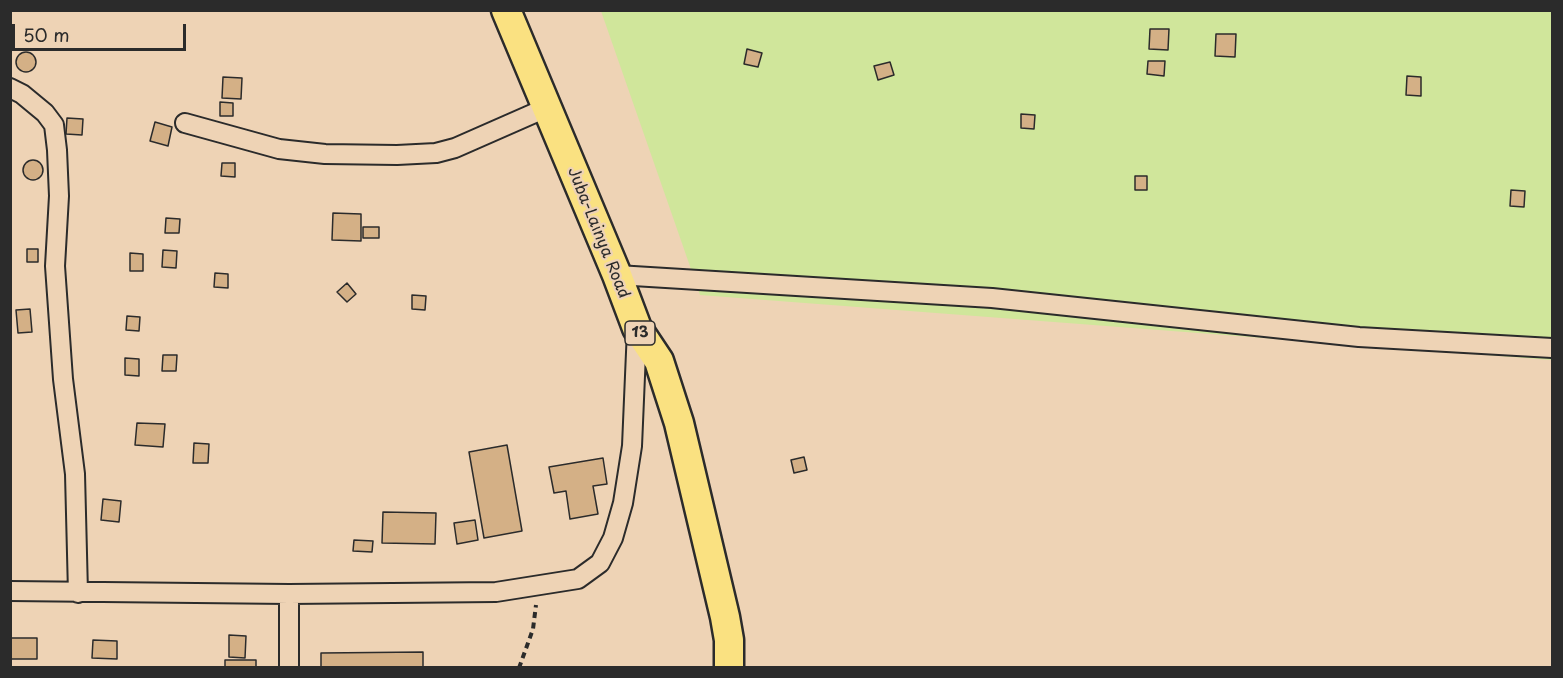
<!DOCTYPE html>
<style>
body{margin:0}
#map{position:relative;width:1563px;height:678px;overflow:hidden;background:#eed3b5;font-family:"Playpen Sans",sans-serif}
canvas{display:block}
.frame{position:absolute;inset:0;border:12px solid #2b2b2b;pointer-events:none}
.scale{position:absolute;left:12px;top:24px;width:174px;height:27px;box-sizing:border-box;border:3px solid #2b2b2b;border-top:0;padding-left:8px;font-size:18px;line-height:21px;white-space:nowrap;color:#2b2b2b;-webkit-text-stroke:4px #eed3b5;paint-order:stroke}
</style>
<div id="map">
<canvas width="1563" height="678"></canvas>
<div class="frame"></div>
<div class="scale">50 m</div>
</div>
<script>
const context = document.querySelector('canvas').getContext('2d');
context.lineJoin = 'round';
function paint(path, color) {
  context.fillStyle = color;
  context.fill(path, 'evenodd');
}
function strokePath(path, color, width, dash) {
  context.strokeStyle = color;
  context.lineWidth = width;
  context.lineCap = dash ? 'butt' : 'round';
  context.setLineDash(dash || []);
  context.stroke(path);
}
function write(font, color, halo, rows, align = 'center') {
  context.font = font + ' "Playpen Sans",sans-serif';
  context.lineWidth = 4.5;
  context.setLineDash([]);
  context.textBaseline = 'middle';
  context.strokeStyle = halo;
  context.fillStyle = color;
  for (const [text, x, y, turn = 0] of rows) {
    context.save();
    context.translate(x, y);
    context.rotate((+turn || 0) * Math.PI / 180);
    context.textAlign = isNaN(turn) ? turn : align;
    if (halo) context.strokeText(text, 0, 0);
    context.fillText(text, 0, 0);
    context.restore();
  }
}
paint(new Path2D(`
 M601,11h951v349l-852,-65z`), '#d0e69b');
const building = new Path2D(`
 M1150,29h19l-1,21 -19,-1z
 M1216,34h20l-1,23 -20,-1z
 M747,49l15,4 -4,14 -14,-3z
 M16 62a10 10 0 1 1 20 0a10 10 0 1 1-20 0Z
 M1148,61h17l-1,15 -17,-2z
 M890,62l4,13 -16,5 -4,-14z
 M1407,76l14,1v19l-15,-1z
 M223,77l19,1 -1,21 -19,-1z
 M220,102l13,1v13h-13z
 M1021,114l14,1 -1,14 -13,-1z
 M67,118l16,1 -1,16 -16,-1z
 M155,122l17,5 -4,19 -18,-5z
 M23 170a10 10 0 1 1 20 0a10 10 0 1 1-20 0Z
 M222,163h13v14l-14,-1z
 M1135,176h12v14h-12z
 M1511,190l14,1 -1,16 -14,-1z
 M333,213l28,1v27l-29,-1z
 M166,218l14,1 -1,14h-14z
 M363,227h16v11h-16z
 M27,249h11v13h-11z
 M163,250l14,1 -1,17 -14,-1z
 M130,253l13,1v17h-13z
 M215,273l13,1v14l-14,-1z
 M347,283l9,11 -9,8 -10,-10z
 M412,295l14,1 -1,14 -13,-1z
 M30,309l2,23 -14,1 -2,-23z
 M127,316l13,1 -1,14 -13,-1z
 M163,355h14l-1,16h-14z
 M125,358l14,1v17l-14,-1z
 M137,423l28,1 -2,23 -28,-2z
 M194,443l15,1 -1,19h-15z
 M507,445l15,86 -38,7 -15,-86z
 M804,457l3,13 -13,3 -3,-13z
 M603,458l4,26 -14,2 5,28 -28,5 -4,-28 -12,2 -5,-26z
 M103,499l18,2 -2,21 -18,-2z
 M383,512l53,1 -1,31 -53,-1z
 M475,520l3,20 -21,4 -3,-21z
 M354,540l19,1 -1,11 -19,-1z
 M229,635l17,1 -1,22 -16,-1z
 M10,638h27v21h-27z
 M93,640l24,1v18l-25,-1z
 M423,652v16h-102v-15z
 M225,660h31v8h-31z`);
paint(building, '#d4b086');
strokePath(building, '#2b2b2b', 1.5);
const street = new Path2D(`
 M10,88l12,6 23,19 9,12 3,25 2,46 -4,70 8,113 12,95 3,119
 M185,123l94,26 46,5 72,1 39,-2 19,-5 91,-40
 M617,275l375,23 367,39 193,11
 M10,591l279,3 207,-2 82,-13 22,-16 13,-25 10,-35 9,-57 5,-117
 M289,668v-74`);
const primary = new Path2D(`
 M506,10l111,265 20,53 22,33 20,62 46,194 4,23v28`);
strokePath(street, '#2b2b2b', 22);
strokePath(primary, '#2b2b2b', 33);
strokePath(new Path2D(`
 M519,668l14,-39 3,-24`), '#2b2b2b', 4, [6, 4.5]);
strokePath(street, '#eed3b5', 18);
strokePath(primary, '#fae181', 28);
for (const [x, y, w] of [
 [640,333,30]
]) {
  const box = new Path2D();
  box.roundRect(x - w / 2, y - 12, w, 24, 4.5);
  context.fillStyle = '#eed3b5';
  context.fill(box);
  strokePath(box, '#2b2b2b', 1.5);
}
write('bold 15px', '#2b2b2b', null, [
 ["13",640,333]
]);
write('16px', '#2b2b2b', '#eed3b5', [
 ["Juba-Lainya Road",598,233,68]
]);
</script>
